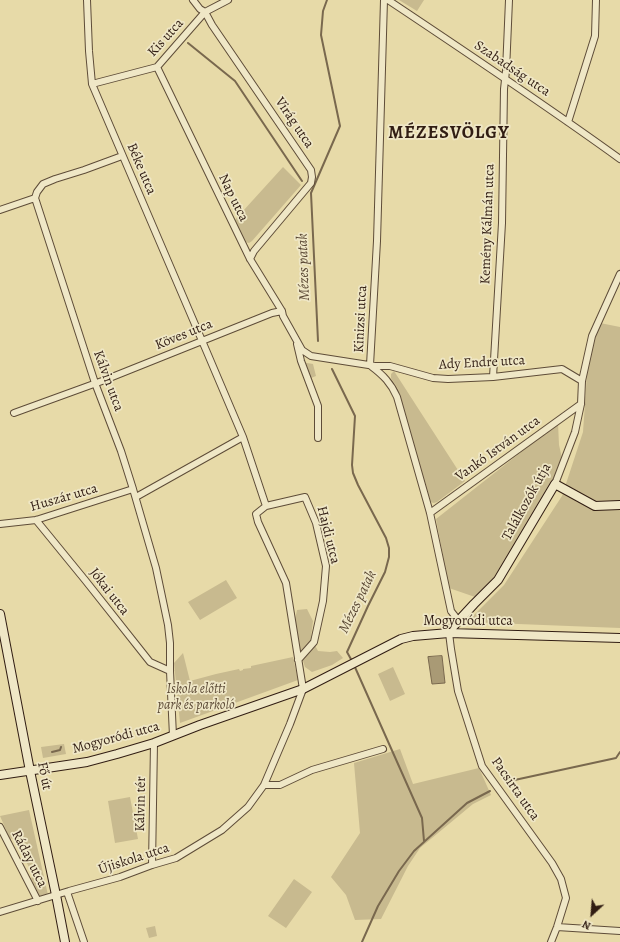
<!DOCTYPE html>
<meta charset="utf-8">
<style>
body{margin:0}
#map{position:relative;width:620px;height:942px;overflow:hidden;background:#e7daa8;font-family:Alegreya,serif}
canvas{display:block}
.north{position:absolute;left:572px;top:894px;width:40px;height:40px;-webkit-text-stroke:3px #efe7c6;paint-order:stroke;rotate:206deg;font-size:11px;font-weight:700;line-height:16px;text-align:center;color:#311d13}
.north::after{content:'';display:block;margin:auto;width:14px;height:18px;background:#311d13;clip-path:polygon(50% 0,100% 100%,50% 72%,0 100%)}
</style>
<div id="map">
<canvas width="620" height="942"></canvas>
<div class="north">N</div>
</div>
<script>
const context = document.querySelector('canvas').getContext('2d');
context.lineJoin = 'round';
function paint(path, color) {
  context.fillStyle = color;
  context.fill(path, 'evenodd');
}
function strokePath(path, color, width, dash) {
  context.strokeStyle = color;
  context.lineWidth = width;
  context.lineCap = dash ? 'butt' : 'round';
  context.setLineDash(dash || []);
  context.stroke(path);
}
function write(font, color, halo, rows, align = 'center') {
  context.font = font + ' Alegreya,serif';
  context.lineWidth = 3.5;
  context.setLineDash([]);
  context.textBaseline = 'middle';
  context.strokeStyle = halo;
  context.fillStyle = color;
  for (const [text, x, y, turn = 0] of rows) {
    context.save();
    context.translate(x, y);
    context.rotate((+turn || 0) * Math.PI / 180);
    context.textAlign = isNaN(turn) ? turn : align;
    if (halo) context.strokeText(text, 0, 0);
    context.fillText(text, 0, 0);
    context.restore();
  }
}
paint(new Path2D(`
 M399,0h25l-7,11z
 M283,167l18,18 -49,56 -3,2 -4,-1 -12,-20z
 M600,323l20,4v301l-153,-6 37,-37 58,-89 21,-64 3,-43 1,-20 2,-13z
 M304,362l3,1 6,1 3,12 -5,2z
 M394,371l71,110 -28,21 -3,1 -4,-1 -1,-2 -28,-101 -3,-10 -7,-11v-4z
 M558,423l1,22 3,13 -7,26 -61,93 -19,20 -26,-9 -13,-69z
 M226,580l11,18 -37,22 -12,-18z
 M307,609l6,12 -2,16 7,14 12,1 7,-1 6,7 -11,7 -20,7 -7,-5 -7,-21 -4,-22 3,-14z
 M183,653l7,28 26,-7 23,-5 1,2 3,-1v-1l8,-1v-2l42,-9 5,23 -118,43 -6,-60z
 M393,667l12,27 -15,7 -12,-27z
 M64,744l2,10 -23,4 -2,-11z
 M400,749l13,35 66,-16 12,27 -18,9 -53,44 -12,18 -27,53 -26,1 -9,-25 -15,-18 29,-44 -6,-70z
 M130,797l8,42 -23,4 -7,-42z
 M29,810l19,85 -9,3 -8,-20 3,-2 -21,-38 -3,1 -10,-23z
 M294,879l18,13 -26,36 -18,-12z
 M155,926l2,10 -8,2 -3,-10z`), '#c8ba8f');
const water = new Path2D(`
 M442,656l3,27 -13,1 -4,-27z`);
paint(water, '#a99a75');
strokePath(water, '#79684e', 1);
strokePath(new Path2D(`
 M188,43l47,38 67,100
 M311,193l29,-67 -19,-91 2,-24 4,-11
 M311,193l7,148
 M332,369l23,47 -3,49 1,8 5,12 28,53 3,10v9l-4,15 -17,34 -21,46 5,9
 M354,665l68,153 2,23
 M52,752l8,-2 1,-3
 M510,781l106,-23 4,-6
 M362,942l16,-36 21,-35 15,-20 53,-48 23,-12`), '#79684e', 2);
const street = new Path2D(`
 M87,0l2,51 3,33 114,266 37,87 23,69
 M193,0l7,9 5,3 7,13 99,145 1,7 -1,6 -57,68 -4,8
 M388,0c78,52 156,104 232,159
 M157,67l93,192 32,52 1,5 19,34 9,6 64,10h15l43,12 15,1 45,-2 69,-8 20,12
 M92,84l65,-17 48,-55 23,-12
 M568,122l27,-86 1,-36
 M122,156l-38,14 -29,9 -12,5 -6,8 -2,6 60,185 26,68 12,38 23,79 12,57 2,18v28l3,65
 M0,210l35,-12
 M297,344l4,17 17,45v32
 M370,365l7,-124 7,-241
 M371,366c12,9 20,17 26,31l33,116 21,98 7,9
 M493,377l9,-154 2,-134 2,-18 3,-71
 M14,413l88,-32 170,-68 10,-2
 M555,484l20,-52 6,-28 1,-23 10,-45 28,-62
 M136,497l107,-60
 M430,513l151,-109
 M36,520l49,60 65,82 20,9
 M0,524l36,-4 97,-31
 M450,630l-1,3 2,16 7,42 24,75 70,97 9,16 5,19 -9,29 -6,15
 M264,785h16l32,-15 71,-21
 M0,827l38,74
 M152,865l2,-122
 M67,892l17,50
 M0,912l69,-21 51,-14 32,-12 24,-7 46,-28 26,-23 16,-22 26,-61 13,-35 -17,-106 -28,-61 -2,-8 10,-8 39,-9 11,26 10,43 -3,35 -9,41 -16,18
 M557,927l63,4`);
const secondary = new Path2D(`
 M0,614l30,157 26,124 9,47
 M450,630l24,-26 24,-24 57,-96 40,22 25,-1
 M0,775l87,-13 30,-8 37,-11 46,-18 103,-36 98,-50 12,-3 36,-3 171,5`);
strokePath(street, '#5e4c38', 8);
strokePath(secondary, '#311d13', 10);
strokePath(street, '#efe7c6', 6);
strokePath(secondary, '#efe7c6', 8);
write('14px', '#311d13', '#efe7c6', [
 ["Kis utca",166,38,-48],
 ["Szabadság utca",512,69,34],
 ["Virág utca",294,123,56],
 ["Béke utca",141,169,67],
 ["Nap utca",233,198,64],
 ["Kemény Kálmán utca",488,224,-88],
 ["Kinizsi utca",361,319,-87],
 ["Köves utca",184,335,-22],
 ["Ady Endre utca",482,363,-3],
 ["Kálvin utca",108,381,70],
 ["Vankó István utca",498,449,-36],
 ["Huszár utca",64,498,-16],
 ["Találkozók útja",527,502,-61],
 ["Hajdi utca",328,535,76],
 ["Jókai utca",109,592,52],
 ["Mogyoródi utca",468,622],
 ["Mogyoródi utca",116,738,-15],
 ["Fő út",44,776,79],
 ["Pacsirta utca",515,789,55],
 ["Kálvin tér",141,804,-89],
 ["Ráday utca",29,859,63],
 ["Újiskola utca",134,859,-18]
]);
write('italic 14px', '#5e4c38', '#efe7c6', [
 ["Iskola előtti",196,690],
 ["park és parkoló",196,706]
]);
write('italic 15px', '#5b4935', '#efe7c6', [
 ["Mézes patak",304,267,-92],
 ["Mézes patak",358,602,-64]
]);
context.letterSpacing = '1px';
write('bold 18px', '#311d13', '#efe7c6', [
 ["MÉZESVÖLGY",449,134]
]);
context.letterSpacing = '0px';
</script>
